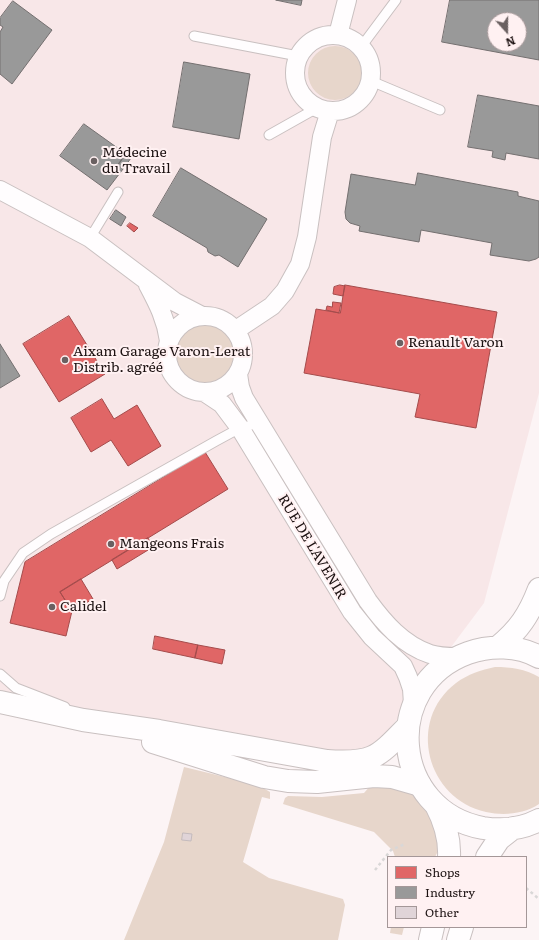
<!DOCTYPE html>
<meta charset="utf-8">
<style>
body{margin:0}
#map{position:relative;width:539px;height:940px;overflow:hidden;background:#fcf4f5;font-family:Literata,serif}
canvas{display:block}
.legend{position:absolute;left:387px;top:856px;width:140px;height:72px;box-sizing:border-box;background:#fff1f2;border:1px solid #a49798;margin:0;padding:5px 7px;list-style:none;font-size:12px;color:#1c1111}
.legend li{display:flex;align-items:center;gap:8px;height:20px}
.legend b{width:20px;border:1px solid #a49798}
.north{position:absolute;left:487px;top:12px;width:40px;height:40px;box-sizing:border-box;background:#fff1f2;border:1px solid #a49798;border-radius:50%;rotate:159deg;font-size:11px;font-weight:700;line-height:16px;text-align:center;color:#1c1111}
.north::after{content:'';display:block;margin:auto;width:14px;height:18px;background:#6a6061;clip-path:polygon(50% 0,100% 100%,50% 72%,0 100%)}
</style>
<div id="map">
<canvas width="539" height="940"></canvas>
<ul class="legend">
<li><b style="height:11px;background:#e06666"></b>Shops</li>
<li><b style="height:11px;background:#999"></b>Industry</li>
<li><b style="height:11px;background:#e0d4d8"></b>Other</li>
</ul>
<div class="north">N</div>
</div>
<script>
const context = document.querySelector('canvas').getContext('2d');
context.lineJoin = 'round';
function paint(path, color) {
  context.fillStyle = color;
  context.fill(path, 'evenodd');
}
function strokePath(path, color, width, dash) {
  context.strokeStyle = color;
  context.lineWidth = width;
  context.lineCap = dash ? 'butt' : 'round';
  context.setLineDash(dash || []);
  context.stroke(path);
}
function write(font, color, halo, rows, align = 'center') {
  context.font = font + ' Literata,serif';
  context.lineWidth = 4;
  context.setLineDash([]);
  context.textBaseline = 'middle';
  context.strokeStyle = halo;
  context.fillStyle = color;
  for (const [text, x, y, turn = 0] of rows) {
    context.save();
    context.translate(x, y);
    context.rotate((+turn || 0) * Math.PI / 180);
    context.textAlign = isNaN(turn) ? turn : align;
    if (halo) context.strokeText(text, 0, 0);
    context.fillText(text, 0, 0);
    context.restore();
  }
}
paint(new Path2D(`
 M0,0h539v393l-55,210 -110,147 -33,8 -341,-56zM495,20h24v24h-24z`), '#f8e7e8');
paint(new Path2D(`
 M308 73a27 27 0 1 1 54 0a27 27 0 1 1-54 0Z
 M175 355a30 30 0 1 1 60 0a30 30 0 1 1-60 0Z
 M495,667c16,0 30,2 44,10v127c-15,10 -35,12 -53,8 -59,-13 -80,-91 -30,-129 12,-9 25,-13 39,-16z
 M184,767l74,18 12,7v7l-8,-2 -19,65 26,16 74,21 2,6 -7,35h-214l40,-98z
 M371,785l36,5 17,16 12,19 2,26 -3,6h-40l-2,-6 -19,-19 -91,-28 2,-6 3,-2 34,1 42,-4z
 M391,927h13l-2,8 -12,-2z`), '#e7d6cb');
const shops = new Path2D(`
 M130,223l8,5 -4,4 -7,-6z
 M340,285l5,1 -2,10 -10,-2 1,-7z
 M345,285l152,27 -21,116 -61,-11 5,-23 -116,-21 12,-64 24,4z
 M333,302l8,1 -2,10 -13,-3 1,-4 5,1z
 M69,316l36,58 -46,28 -36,-58z
 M102,399l12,20 23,-14 24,41 -33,20 -17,-26 -20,12 -20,-34z
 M205,452l23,37 -168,103 12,19 -6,25 -56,-13 15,-61z
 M148,538l5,9 -36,22 -5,-9z
 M81,579l12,20 -21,12 -12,-19z
 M155,636l43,9 -3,13 -42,-9z
 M198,645l27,5 -3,14 -27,-6z`);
paint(shops, '#e06666');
strokePath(shops, '#a54c4c', 1);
const industry = new Path2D(`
 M276,0h26l-1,5z
 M450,0h89v60l-97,-18zM495,20h24v24h-24z
 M13,1l39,29 -40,54 -12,-10v-42l3,-5 -3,-2v-7z
 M184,62l66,12 -11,65 -66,-12z
 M478,95l61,11v53l-33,-6 -1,7 -13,-3 1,-6 -25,-4z
 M84,124l42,30 -8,11 5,4 -16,21 -47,-34z
 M126,154l5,4 -8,11 -5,-4z
 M181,168l86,51 -29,48 -19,-12 -4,1 -7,-4 -1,-4 -54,-32z
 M418,173l100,19v4l21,5v56l-3,2 -7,2 -39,-6 2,-12 -71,-13 -2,12 -60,-11 1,-5 -10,-3 -4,-4 -1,-7 6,-38 64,11z
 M116,210l10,7 -5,9 -11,-7z
 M0,344l20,32 -20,12z`);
paint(industry, '#999');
strokePath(industry, '#747070', 1);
const building = new Path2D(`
 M183,833l9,1 -1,7 -9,-1z`);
paint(building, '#e0d4d8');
strokePath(building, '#c4bbbd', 1);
const service = new Path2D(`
 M194,36l104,20
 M361,47l35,-47
 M371,81l69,29
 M269,135l48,-27
 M90,238l28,-46
 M0,596l4,-15 19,-28 28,-19 165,-93 24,-13 19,-5
 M0,674l16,14 49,19`);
const minor = new Path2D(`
 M295 73a38 38 0 1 1 76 0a38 38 0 1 1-76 0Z
 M338,35l9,-35
 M0,190l90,48 85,64 27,14
 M148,285c10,19 18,34 21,56
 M167 354a38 38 0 1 1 76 0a38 38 0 1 1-76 0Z
 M236,330l36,-24 13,-15 15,-27 7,-27 15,-100 8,-26
 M238,374l2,13 4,11 124,203c16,22 35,44 62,53 9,3 19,3 28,3
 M204,392l18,12 18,24 112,184 20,25 31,29 5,11 4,12 1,15`);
const secondary = new Path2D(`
 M0,702l83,18 76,11 168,30c46,3 50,-3 81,-35
 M153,742l111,35 24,4 29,1 57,-6 18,1 28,8`);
const primary = new Path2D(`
 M498,647c21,-17 31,-32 41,-58
 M539,657c-21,-12 -49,-12 -71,-4 -88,32 -77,158 15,175 19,3 39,1 56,-8
 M436,805c9,17 14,33 13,52
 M487,857l12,-18 14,-11
 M430,940l3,-13
 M458,940l4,-13`);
strokePath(service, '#c9c0c0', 11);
strokePath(minor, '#c9c0c0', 20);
strokePath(secondary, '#c9c0c0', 24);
strokePath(primary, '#c9c0c0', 24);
strokePath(new Path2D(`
 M375,870l16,-20 14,-6
 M526,888l13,11`), '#d9d7d7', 2.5, [3, 3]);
strokePath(service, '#fffdfe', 9);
strokePath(minor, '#fffdfe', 18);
strokePath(secondary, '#fffdfe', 22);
strokePath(primary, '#fffdfe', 22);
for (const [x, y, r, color] of [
 [94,161,4,"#6a6061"],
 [400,343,4,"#6a6061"],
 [65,360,4,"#6a6061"],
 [111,544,4,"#6a6061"],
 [52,607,4,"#6a6061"]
]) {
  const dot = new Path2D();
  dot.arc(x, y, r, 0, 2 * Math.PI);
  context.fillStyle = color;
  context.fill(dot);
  strokePath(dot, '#fff1f2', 1.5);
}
write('14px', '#1c1111', '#fff1f2', [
 ["Médecine",102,153],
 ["du Travail",102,169],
 ["Renault Varon",408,343],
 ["Aixam Garage Varon-Lerat",73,352],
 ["Distrib. agréé",73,368],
 ["Mangeons Frais",119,544],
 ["Calidel",60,607]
], 'left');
write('14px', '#1c1111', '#fff1f2', [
 ["RUE DE L'AVENIR",312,547,59]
]);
</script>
